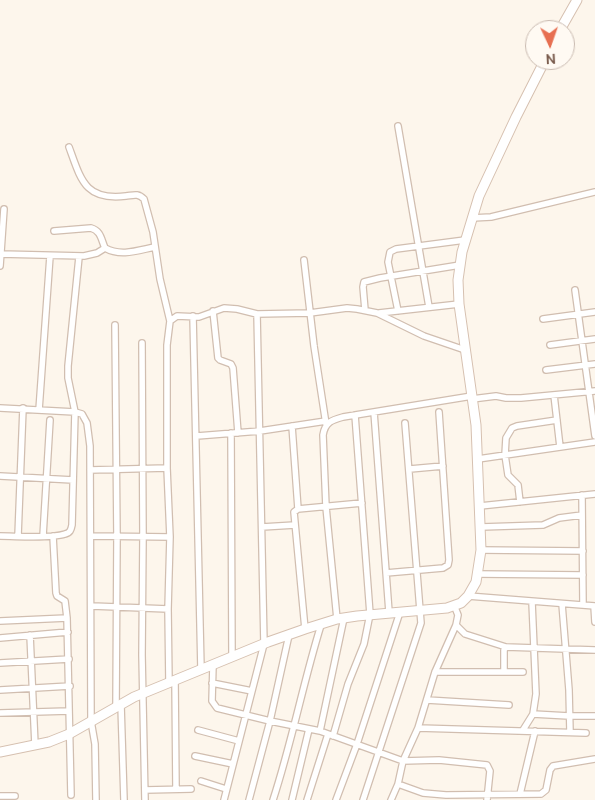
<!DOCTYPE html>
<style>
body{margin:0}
#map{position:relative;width:595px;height:800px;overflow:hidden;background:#fdf6ec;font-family:Ubuntu,sans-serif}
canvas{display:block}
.north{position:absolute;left:525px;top:20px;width:50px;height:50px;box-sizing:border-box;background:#fffaf3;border:1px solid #cabbb1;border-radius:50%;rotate:177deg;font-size:14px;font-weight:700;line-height:20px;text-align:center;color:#7a5c4d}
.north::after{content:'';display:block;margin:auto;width:18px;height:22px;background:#e76f51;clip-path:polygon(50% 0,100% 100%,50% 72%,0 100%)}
</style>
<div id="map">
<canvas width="595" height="800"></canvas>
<div class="north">N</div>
</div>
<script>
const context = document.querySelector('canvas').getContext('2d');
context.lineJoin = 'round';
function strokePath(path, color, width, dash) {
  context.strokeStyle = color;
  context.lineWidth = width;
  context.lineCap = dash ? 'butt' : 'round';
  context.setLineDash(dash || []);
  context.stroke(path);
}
const street = new Path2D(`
 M398,126l31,181
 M69,147c12,33 16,54 57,49 8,-1 12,-3 18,3l9,33 7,47 10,42
 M472,218l19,-1 104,-25
 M54,231l37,-3c10,3 10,11 14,20 16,9 34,2 50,-1
 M0,254l84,2 13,-3 8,-5
 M304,260l10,86 12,78
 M0,266l4,-57
 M575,290l20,146
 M365,310l-2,-23 1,-5 16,-4 80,-13
 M213,311l5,47 2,2 11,4 2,4 5,65
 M398,311l-10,-49 2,-10 6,-3 69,-9
 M379,313l80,-9
 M193,316l8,353
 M543,319l52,-7
 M115,325l2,212 -1,171
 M142,343l1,194 -1,118 3,145
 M550,345l45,-6
 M546,370l49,-6
 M554,395l6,52
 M472,399l24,-3 10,2h15l74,-7
 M0,408l75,4 7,2 5,9 3,23 1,275 4,23 1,56
 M39,410l11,-154
 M374,412l15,200
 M292,426l6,83 -4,3 11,117
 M231,433l1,224
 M197,436l63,-5 66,-10
 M478,459l117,-17
 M410,469l33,-3
 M90,470l77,-2
 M0,476l73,4
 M582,495l1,110
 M520,502l-2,-17 -10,-10 -3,-20 1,-17 6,-10 5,-2 40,-6
 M480,506l115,-12
 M298,509l64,-6
 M262,527l33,-2
 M481,527l62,-2 16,-7 23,-3
 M0,536c17,0 50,3 65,-2 5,-1 6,-4 7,-9l3,-113 -7,-34v-12l11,-109
 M18,536l5,-128
 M43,536l7,-116
 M53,536l3,57 1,3 8,5 2,17 4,177
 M91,536l79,1
 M481,550l102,1
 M386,573l57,-5 5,-3 1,-5 -10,-148
 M478,574l105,1
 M468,596l127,10
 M562,604l7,86 1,42
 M92,606l76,3
 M594,606l1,16
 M337,619l-11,-112 -3,-72c2,-13 9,-15 20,-18l129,-21
 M0,621l67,-3
 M456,625l9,9 41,13
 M30,635l5,110
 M0,638l68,-6
 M0,663l69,-4
 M213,665l-1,36 5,7 53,13 50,10 83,30 36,-1 48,5 3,6 -3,29
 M435,672h88
 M504,672v-22l2,-3 89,3
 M175,680l1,109
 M169,683l-1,-74 2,-72 -3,-69v-123l3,-24 7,-5 22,1 25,-9 13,1 20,5 53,-1 37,-5 10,1 20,4 47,23 41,14
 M212,683l40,8
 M0,690l70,-4
 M427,700l82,5
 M121,705l3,95
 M0,713l69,-2
 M533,714l36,2h26
 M418,728l168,5
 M198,730l41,11
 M523,730l10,-16 3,-20 -4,-92
 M320,731l24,-113
 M333,736l15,-52 16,-40 6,-30 -15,-199
 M195,756l38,8
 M201,781l25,8
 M398,784l25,9 23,2 95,-1 5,-4 4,-20 3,-4 42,-7
 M145,790l46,-1
 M520,794l15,-63
 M0,796h15
 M224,800l40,-156 -7,-330
 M249,800l21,-79 19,-86
 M273,800c19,-58 30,-117 48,-175
 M292,800l17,-71
 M307,800l21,-66
 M336,800l21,-56 43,-132
 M363,800l58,-177 -16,-200
 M391,800l7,-16 5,-23 15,-33 17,-56 21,-47 2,-10 -4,-10`);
const secondary = new Path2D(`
 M560,30l17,-30
 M0,752l49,-10 20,-8 65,-37 134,-55 37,-13 32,-10 20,-3 90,-8 14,-5 7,-7 8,-14 5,-32 -5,-125 -17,-121 -1,-24 4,-28 17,-56 37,-79 29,-57`);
strokePath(street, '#d1beb0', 8);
strokePath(secondary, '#d6c0b0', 11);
strokePath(street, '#fff', 5.5);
strokePath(secondary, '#fff', 9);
</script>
